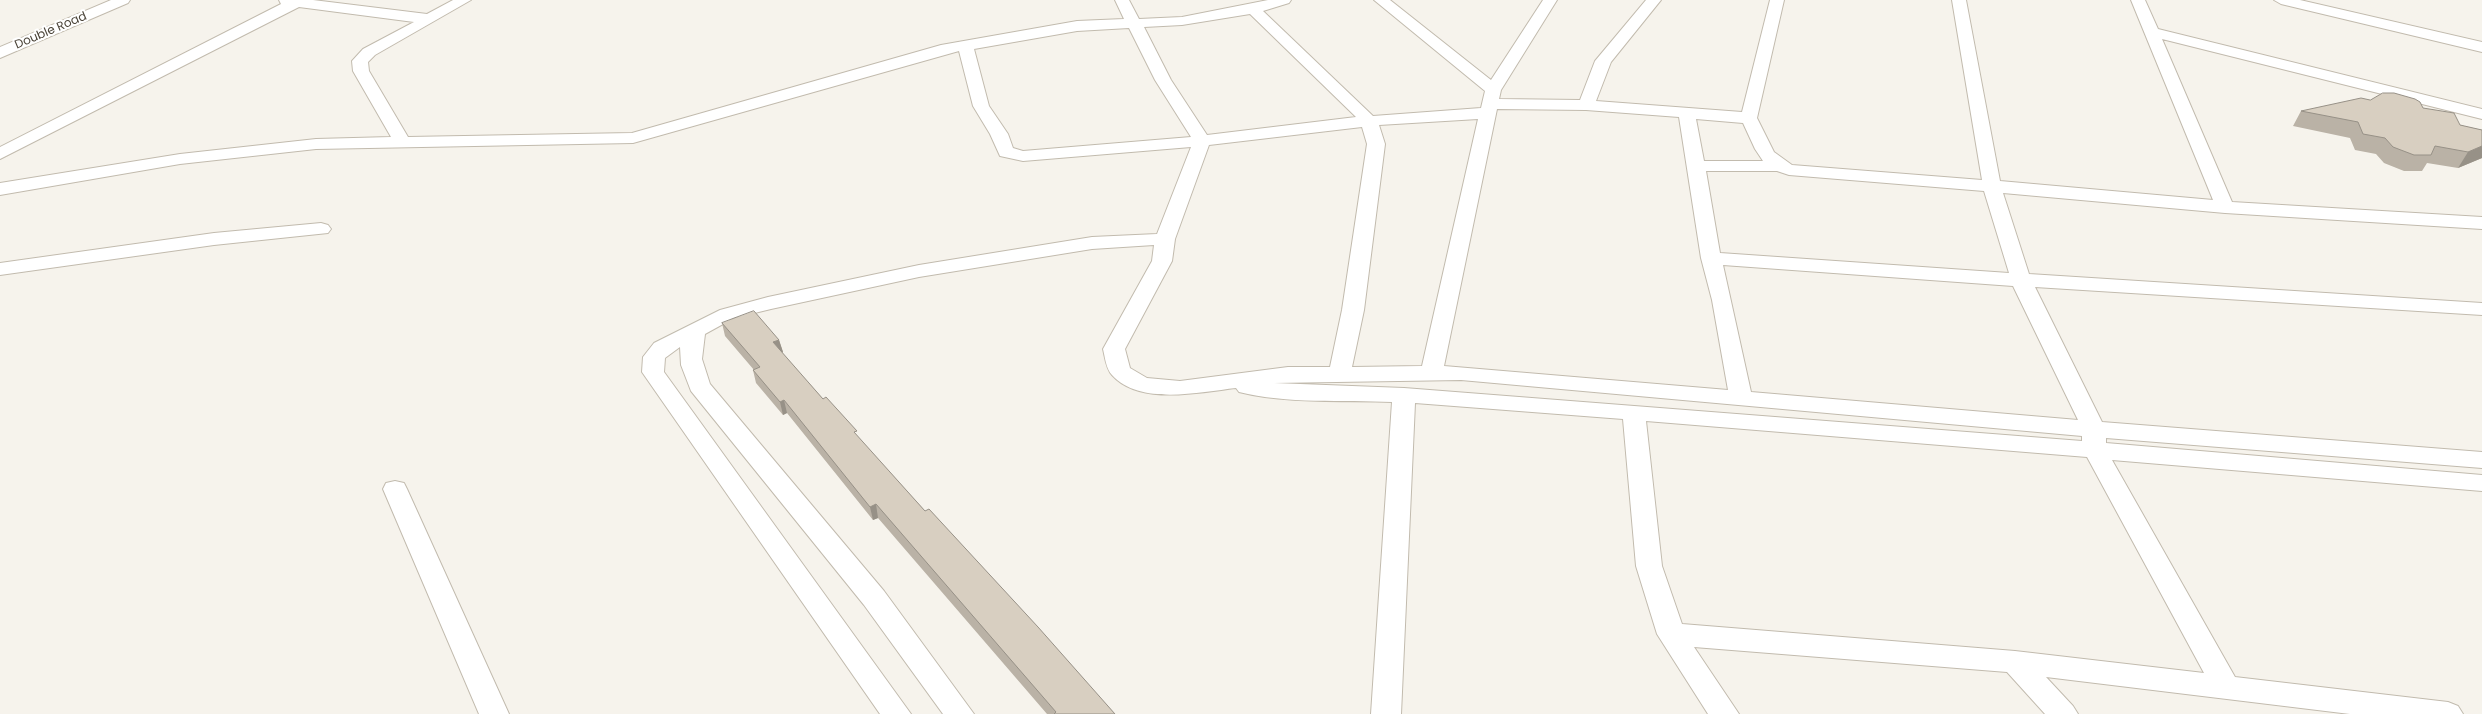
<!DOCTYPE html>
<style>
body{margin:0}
canvas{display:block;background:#f6f3ec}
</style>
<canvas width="2482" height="714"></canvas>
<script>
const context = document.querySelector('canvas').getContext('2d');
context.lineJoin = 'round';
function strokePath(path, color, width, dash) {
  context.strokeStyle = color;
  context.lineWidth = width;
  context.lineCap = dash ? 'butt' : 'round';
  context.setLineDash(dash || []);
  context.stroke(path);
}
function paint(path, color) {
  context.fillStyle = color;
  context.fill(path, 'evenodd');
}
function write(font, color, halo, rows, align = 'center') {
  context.font = font + ' Poppins,sans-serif';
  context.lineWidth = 4;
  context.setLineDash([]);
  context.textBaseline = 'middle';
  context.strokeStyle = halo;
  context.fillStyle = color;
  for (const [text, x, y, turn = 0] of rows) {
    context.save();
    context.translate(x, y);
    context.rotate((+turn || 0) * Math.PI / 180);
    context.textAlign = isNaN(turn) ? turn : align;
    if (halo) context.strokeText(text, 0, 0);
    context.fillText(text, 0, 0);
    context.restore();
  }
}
const minor = new Path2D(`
 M111,0h19l-2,3 -128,55v-11z
 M279,0h34l114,14 26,-14h18l-96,55 -7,7 1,9 39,66 224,-4 309,-88 136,-24 47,-2 -9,-19h14l10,19 43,-2 86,-17h23l-2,3 -26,8 110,105 108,-8 4,-17 -111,-91h16l101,80 52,-80h14l-56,90 -2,9 81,1 15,-39 51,-61h15l-50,62 -15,39 146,11 28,-112h14l-27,118 17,34 18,13 190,15 -30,-180h14l34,181 213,19 -82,-200h14l13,29 324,80v10l-320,-80 70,163 250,15v12l-257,-16 -222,-20 26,81 453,29v12l-447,-28 67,135 380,30v16l-376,-30v5l376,32v16l-370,-31 123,217 213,25 10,4 5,8h-113l-304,-37 27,29 5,8h-33l-38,-42 -313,-25 45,67h-31l-51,-80 -21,-68 -13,-147 -208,-16 -14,311h-30l21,-312c-48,-2 -106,2 -153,-10l-3,-4c-36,4 -96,18 -124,-13 -6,-6 -7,-18 -9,-26l49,-88 2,-16 -62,4 -173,28 -148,32 -37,9 -29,16 -3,25 8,25 174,207 90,123h-31l-79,-109 -173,-214 -10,-26 -1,-18 -15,11 -1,14 247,342h-31l-238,-342 1,-15 11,-14 66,-33 48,-13 151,-32 173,-28 65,-3 34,-87 -168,14 -23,-5 -10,-22 -17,-28 -14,-55 -326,92 -317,6 -136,15 -180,31v-12l180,-29 136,-15 75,-2 -38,-66 -1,-10 11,-12 51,-27 -115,-15 -299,152v-12l281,-143zM1250,14l106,103 -149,18 -36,-55 -27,-53 38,-2zM1129,28l26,52 36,57 -168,14 -10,-3 -5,-14 -19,-28 -15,-57 103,-18zM1497,109l89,1 93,7 22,141 11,42 16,90 -284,-24zM1478,119l-56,247 -70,1 12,-57 21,-166 -6,-19zM1696,119l47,4 12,26 8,12h-59zM1362,127l5,17 -25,166 -12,57h-42l-108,14 -33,-3 -17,-10 -5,-19 47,-88 3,-22 34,-94zM1706,171h71l12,4 195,16 25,82 -289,-20zM1723,265l290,21 65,134 -327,-28zM1461,380l621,56v5l-678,-53 -130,-5zM1646,421l441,36 117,216 -189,-22 -333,-27 -20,-58z
 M2274,0h26l182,42v10l-201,-48z
 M321,223l7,2 3,4 -3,4 -114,12 -214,30v-12l214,-30z
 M395,481l9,2 3,6 102,225h-30l-96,-225 3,-6z`);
strokePath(minor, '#c2bbae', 2);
paint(minor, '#fff');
paint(new Path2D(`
 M2423,108l37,17 22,5v28l-24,10 -31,-5 -5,8h-18l-20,-8 -8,-9 -21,-4 -5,-12 -57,-12 8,-15z
 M722,323l57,17 4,12 -1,1 41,46 102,112 190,203h-68l-169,-196 -5,2 -86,-107 -4,2 -27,-32 -3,-13h1l-29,-34z`), '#bab2a6');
paint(new Path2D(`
 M2482,146v12l-24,10 10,-16z
 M779,340l4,12 -7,3 -3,-13z
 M784,400l3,13 -4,2 -3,-13z
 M876,504l2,14 -5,2 -3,-13z`), '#979187');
const building = new Path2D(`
 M2383,93h11l21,6 5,3 3,6 31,5 6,12 22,5v16l-14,6 -33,-6 -4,9h-17l-21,-8 -8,-9 -22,-4 -5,-12 -57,-11 60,-13 9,2z
 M754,311l25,29 -6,2 50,57 3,-2 31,34 -3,1 71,79 4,-2 109,118 77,87h-61l2,-2 -180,-208 -6,3 -86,-107 -4,2 -27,-32 7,-3 -38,-44z`);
paint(building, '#d8cfc1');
strokePath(building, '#979187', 1);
write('12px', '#4b4439', '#fff', [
 ["Double Road",51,31,-23]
]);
</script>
